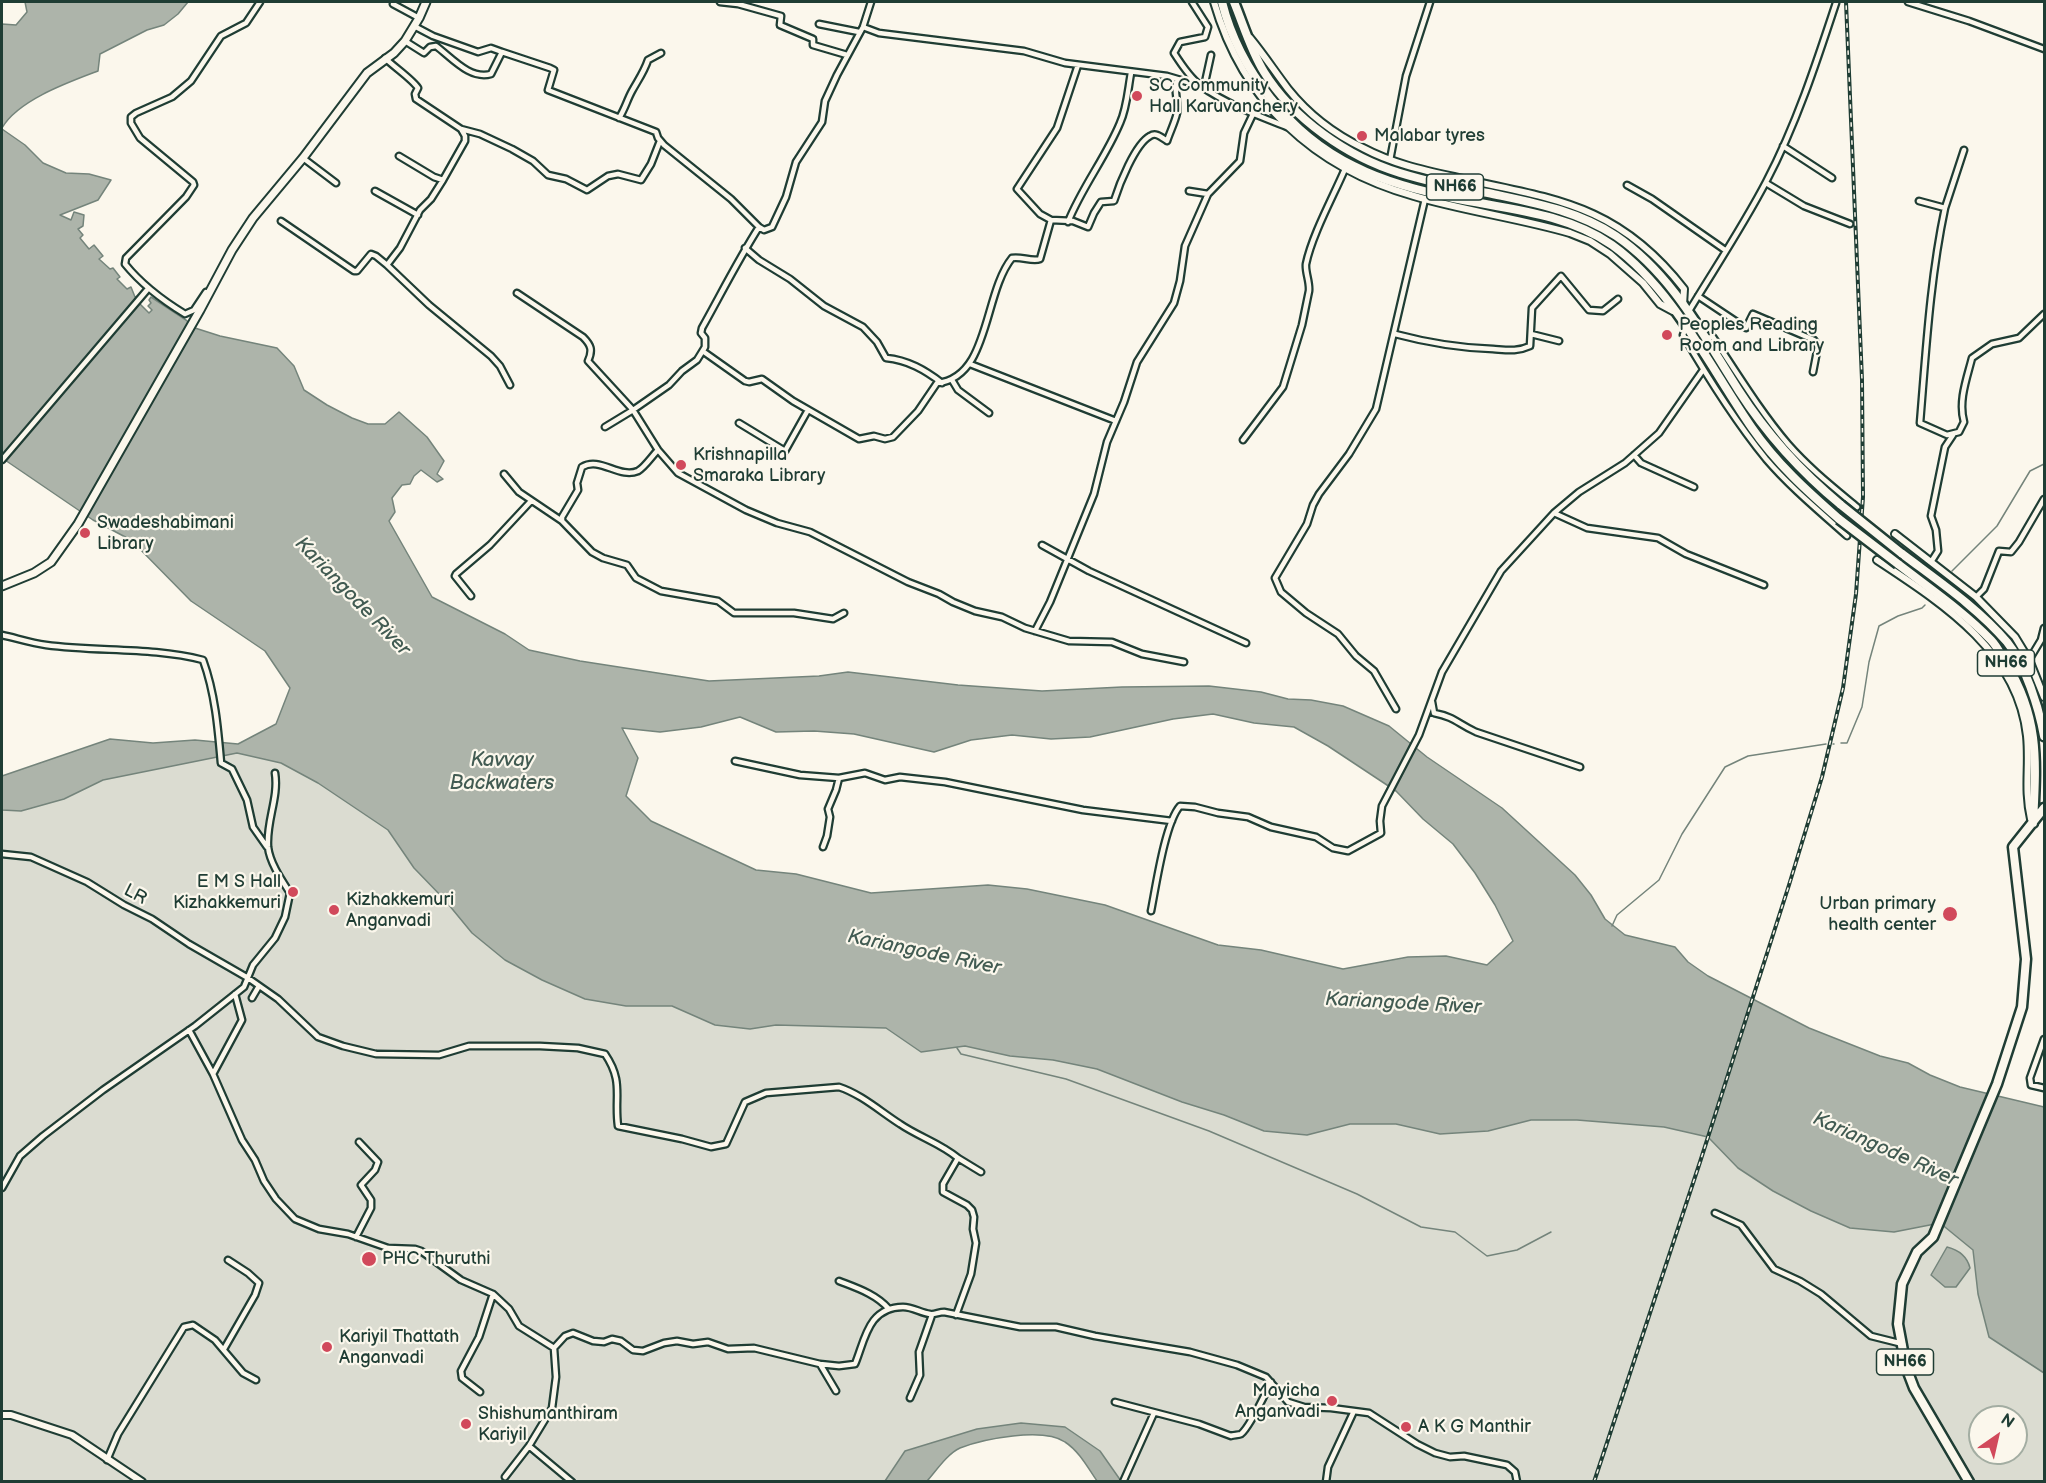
<!DOCTYPE html>
<style>
body{margin:0}
#map{position:relative;width:2046px;height:1483px;overflow:hidden;background:#fbf7ec;font-family:"Balsamiq Sans",sans-serif}
canvas{display:block}
.frame{position:absolute;inset:0;border:3px solid #1f3d34;pointer-events:none}
.north{position:absolute;left:1968px;top:1405px;width:60px;height:60px;box-sizing:border-box;background:#fbf7ec;border:2px solid #a3ada2;border-radius:50%;rotate:34deg;font-size:16px;font-weight:700;line-height:24px;text-align:center;color:#1f3d34}
.north::after{content:'';display:block;margin:auto;width:21px;height:27px;background:#d1495b;clip-path:polygon(50% 0,100% 100%,50% 72%,0 100%)}
</style>
<div id="map">
<canvas width="2046" height="1483"></canvas>
<div class="frame"></div>
<div class="north">N</div>
</div>
<script>
const context = document.querySelector('canvas').getContext('2d');
context.lineJoin = 'round';
function paint(path, color) {
  context.fillStyle = color;
  context.fill(path, 'evenodd');
}
function strokePath(path, color, width, dash) {
  context.strokeStyle = color;
  context.lineWidth = width;
  context.lineCap = dash ? 'butt' : 'round';
  context.setLineDash(dash || []);
  context.stroke(path);
}
function write(font, color, halo, rows, align = 'center') {
  context.font = font + ' "Balsamiq Sans",sans-serif';
  context.lineWidth = 4.5;
  context.setLineDash([]);
  context.textBaseline = 'middle';
  context.strokeStyle = halo;
  context.fillStyle = color;
  for (const [text, x, y, turn = 0] of rows) {
    context.save();
    context.translate(x, y);
    context.rotate((+turn || 0) * Math.PI / 180);
    context.textAlign = isNaN(turn) ? turn : align;
    if (halo) context.strokeText(text, 0, 0);
    context.fillText(text, 0, 0);
    context.restore();
  }
}
paint(new Path2D(`
 M237,753l44,10 37,20 70,47 26,38 30,31 182,107h46l43,19 35,4 26,-4 110,3 35,24 44,-6 45,10 43,4 44,9 85,33 42,13 40,16 43,4 43,-11h46l44,10 48,-3 42,-11h47l87,7 44,10 30,31 35,23 38,20 39,17 44,4 46,-9 33,27 5,44 11,43 55,36v108h-923l-21,-30 -79,-28 -116,28 -20,30 -883,1v-672l19,1 43,-12 39,-19zM1980,1417h36v36h-36z`), '#dbdcd1');
const water = new Path2D(`
 M25,2h163l-10,12 -14,11 -17,5 -47,24 -2,17c-29,11 -80,29 -96,57v-104l14,1 11,-13z
 M2,129l23,16 18,18 23,10 23,1 22,6 -13,20 -38,15 11,5 3,-8 10,3 -1,11 -5,3 5,6 -3,3 9,11 5,-4 9,11 -4,3 11,10 3,-1 7,9 -3,2 10,10 4,-2 4,10 4,-1 2,3 -3,3 11,11 3,-3 -4,-4 3,-3 -2,-3 2,-3 35,23 9,8 25,8 57,12 17,18 10,24 23,15 25,13 16,6h17l14,-12 28,25 17,24 -7,13 6,5 -6,3 -16,-12 -7,6 -4,8 -8,1 -10,13 3,14 -6,9 43,76 73,37 24,16 51,11 129,20 110,-5 29,-4 110,13 84,6 80,-4 87,-1 52,6 27,7 23,1 32,6 46,20 38,31 75,51 73,67 16,20 14,24 20,16 50,12 13,15 20,14 101,52 71,28 28,7 22,12 30,12 84,20v266l-55,-36 -11,-43 -5,-44 -33,-27 -46,9 -44,-4 -39,-17 -38,-20 -35,-23 -30,-31 -44,-10 -87,-7h-46l-43,11 -48,3 -44,-10h-46l-43,11 -43,-4 -40,-16 -42,-13 -85,-33 -44,-9 -43,-4 -45,-10 -44,6 -35,-24 -110,-3 -26,4 -35,-4 -43,-19h-46l-41,-7 -43,-19 -37,-20 -33,-27 -28,-34 -30,-31 -26,-38 -70,-47 -37,-20 -44,-10 -134,27 -39,19 -43,12 -19,-1v-34l108,-37 43,4 42,-3 43,4 38,-20 14,-36 -25,-37 -74,-50 -60,-61 -38,-20 -91,-62zM1213,714l41,9 40,4 34,19 68,45 27,28 30,25 22,29 20,32 18,36 -26,24 -41,-9 -38,1 -65,12 -82,-19 -43,-5 -113,-40 -78,-16 -39,-4 -117,8 -75,-19 -40,-4 -105,-49 -25,-25 12,-38 -16,-30 38,4 41,-5 39,-10 36,15 38,-1 40,3 80,18 37,-12 41,-5 39,4 39,-2 83,-18z
 M1947,1247c12,3 20,9 23,21l-14,19h-11l-14,-12z
 M1021,1423l44,4 35,24 21,30h-24c-9,-13 -18,-30 -32,-39 -22,-15 -82,-3 -105,6 -13,6 -24,23 -33,33h-42l20,-30 72,-22z`);
paint(water, '#adb4aa');
strokePath(water, '#74847b', 1.5);
strokePath(new Path2D(`
 M1952,571l45,-45 33,-55 14,-7
 M1841,743h6l15,-36 7,-45 10,-36 19,-10 24,-8 3,-3
 M1833,744h1
 M1612,926l5,-11 42,-35 23,-46 43,-67 23,-11 78,-12
 M957,1048l4,6 105,25 143,52 148,63 64,33 34,5 32,24 30,-6 34,-18`), '#74847b', 1.5);
const minor = new Path2D(`
 M720,2l18,2 43,12 -1,9 33,14v6l34,10
 M1192,2l16,25 -3,10 -25,5 -6,11c7,11 16,25 27,33 25,18 58,30 86,41
 M1908,2l61,19 75,28
 M393,4l26,14
 M819,24l40,8
 M414,26l19,10 45,16 13,-4 11,4
 M863,27l16,6 145,18 41,12 102,13 34,10
 M405,41l19,12 6,-6 6,-1c16,12 34,34 55,28l11,-22 48,16 4,2 -6,20 108,42 2,6 6,7 67,54 28,28
 M385,58c9,9 27,21 33,30l-3,6 1,5 45,30 4,7v5l-22,39 -12,19 -11,11 -20,38 -13,17 42,40 62,51 9,10 10,19
 M1204,87l7,-32
 M619,118c6,-9 8,-18 13,-27 6,-11 12,-19 16,-31l13,-7
 M461,129l19,5 32,15 21,12 15,14 18,4 21,11 21,-14 10,-2 23,6 10,-16 9,-23
 M1783,146l49,32
 M399,156l35,21 9,3
 M303,158l33,25
 M1390,160l16,-84 24,-74
 M1766,183l38,23 46,18
 M1627,185l25,14 73,51
 M375,191l43,24
 M1189,191l19,3
 M1919,201l26,7c-15,71 -19,143 -25,215l27,12 12,-3 5,-10c-6,-21 3,-44 8,-64l20,-14 27,-6 25,-24
 M1945,208l19,-58
 M1051,220l-11,-6 -23,-25 40,-61 21,-63
 M281,221l73,50h3l14,-17 5,2 11,9
 M1068,222c14,-35 38,-65 52,-99 7,-15 8,-34 11,-50
 M745,248l14,12 31,19 34,27 39,21 14,15 9,16c22,2 39,12 56,25
 M206,292l-12,18 -9,4c-23,-14 -43,-29 -60,-50l1,-6 60,-61 8,-12 -1,-3 -53,-44 -9,-15v-6l5,-4 36,-16 19,-16 30,-45 25,-13 14,-21
 M517,293l66,44c8,8 10,13 5,24l45,49 25,40 20,23 68,37 31,13 33,9 98,50 31,12 14,8 22,9 27,6 23,11 44,13 43,1 30,12 42,8
 M1698,296l48,32 7,-14 61,26 4,6 -5,26
 M1689,311c26,-43 54,-85 77,-129 30,-57 50,-118 70,-179
 M1686,327l-3,8c25,43 52,86 83,124 24,28 53,52 81,77
 M1395,334c34,9 62,14 98,15 14,1 24,3 37,-3l2,-38 29,-32 28,34 14,1 15,-12
 M1531,334l28,7
 M1706,338l7,-1c24,36 47,74 75,107 21,24 45,43 69,63
 M704,352l41,29 4,1 13,-3 31,22 66,38 15,-3 11,3 8,-2 25,-26 19,-28c53,-5 46,-89 75,-125 9,-2 20,4 28,1l11,-39 22,1 15,6 6,-14 7,-11 13,-1c5,-16 21,-57 36,-65 6,-4 11,1 17,5 3,-9 8,-19 10,-28 2,-12 -4,-22 0,-34
 M970,364l146,57
 M952,380l6,10 31,23
 M739,423l46,28 23,-41
 M605,427l28,-17 36,-25 13,-14 15,-11 8,-13v-9l-4,-5 1,-5c19,-34 36,-68 57,-101l5,3 8,-3 14,-30 10,-35 26,-40 3,-21 12,-26 26,-48 8,-25
 M1243,440l40,-53 19,-62 7,-34c1,-9 -4,-19 -3,-27 6,-29 27,-67 39,-95
 M658,450c-6,6 -13,17 -20,21 -19,8 -38,-15 -56,-4l-5,16 1,7 -16,27v4l30,31 11,6 24,7 9,13 25,13 57,10 16,12h60l39,6 11,-6
 M1634,455l7,8 53,24
 M2,460l145,-170
 M504,474l15,18 43,29
 M1554,513l33,15 71,10 28,16 78,31
 M1042,545l47,26 157,72
 M1931,562l7,-11 -2,-21 -5,-14 14,-69 8,-12
 M471,596l-16,-20 1,-2 34,-29 41,-44
 M1976,597l8,-8 15,-38 12,1 8,-10 25,-43
 M1035,631l15,-29 44,-108 13,-52 17,-40 13,-40 37,-59 6,-22 5,-35 23,-52 32,-33 4,-28 9,-19
 M2,635c14,3 29,8 44,10 52,7 106,2 157,15 12,33 15,68 18,103l11,6 15,31 6,27 14,20
 M2029,660l12,-20 3,-12
 M1432,702l2,11c21,4 24,11 42,19l104,35
 M1396,709l-22,-38 -18,-15 -18,-22 -32,-21 -25,-21 -6,-14 32,-54 6,-19 6,-11 30,-40 27,-45 49,-210
 M735,761l65,14 39,3
 M823,847l4,-11 3,-19 -2,-8 8,-19 3,-12 26,-5 20,7 15,-3 45,5 138,28 89,11
 M2,854l29,3 56,25 37,23 28,14 37,25 59,34 30,21 40,38 25,9 33,8 63,1 30,-9h71l38,2 27,6c19,28 9,42 13,72l64,13 29,8 15,-3 19,-42 21,-9 73,-6c22,7 42,25 61,37 19,13 40,19 58,34l-15,26v8l24,13 5,5 2,7 -1,12 3,14 -5,31 -15,41
 M1151,911c5,-25 14,-88 29,-105l15,1 23,6 30,4 23,10 45,10 17,11 15,3 33,-18 -1,-12 2,-15 37,-71 23,-63 59,-101 53,-58 25,-21 46,-29 34,-30 44,-63
 M252,998l7,-12
 M189,1030l24,44 29,66 13,20 9,21 12,18 19,20 24,10 29,5 40,14 27,1 6,2 40,29 32,14 16,15 10,17 35,22 2,29 -4,31 -23,38 43,36
 M2044,1039l-14,39 1,7 13,3
 M213,1074l29,-54 -7,-26
 M958,1158l23,14
 M2,1188l18,-32 23,-20 60,-46 92,-64 49,-39 9,-22 22,-27 10,-21 5,-24c-9,-14 -20,-30 -22,-46 -2,-26 11,-49 7,-74
 M1715,1213l26,12 33,44 26,12 21,13 50,42 32,8
 M356,1237l15,-29v-8l-10,-15 14,-15 3,-8 -19,-20
 M839,1281c18,7 37,13 50,28
 M554,1348l11,-12 8,-3 20,8 11,1 8,-3 9,2 12,9 10,1 21,-8 13,-2 16,3 15,-2 20,7 26,-1 66,16 19,2 16,-2c10,-24 13,-57 48,-57 10,0 18,6 27,7 4,1 9,-2 14,-2l76,15h36l39,9 95,16 47,13 29,12 22,25 16,5 27,1 38,5 48,31 18,9 15,4 14,-1 43,9 8,7 2,10
 M224,1349l31,-54 4,-12 -11,-10 -20,-13
 M820,1364l16,27
 M480,1392l-18,-14 -1,-7 18,-34 14,-43
 M910,1398l10,-23 -1,-23 13,-37
 M1115,1402l84,22 32,12c2,-1 8,-1 10,-2 9,-7 24,-40 30,-52
 M107,1460l11,-26 66,-107 9,-2 22,15 28,33 13,7
 M505,1477l24,-31
 M1123,1482l31,-69
 M1326,1482l2,-15 26,-56`);
const tertiary = new Path2D(`
 M1214,2c29,100 100,166 200,194 51,15 104,22 156,37l20,8 20,13 33,29 17,21 13,7
 M1250,38c14,17 25,34 38,51 20,25 46,45 75,59 28,15 59,22 91,29 99,22 163,26 230,112l-1,16
 M1895,534l81,63 39,40 14,23 15,37
 M1877,560c65,43 141,91 150,176 3,30 -3,53 4,83
 M2,1415h9l61,20 70,47`);
const secondary = new Path2D(`
 M2,586l32,-13 17,-11 27,-38 122,-214 32,-60 21,-32 50,-60 64,-85 27,-20 11,-12 14,-23 7,-16`);
const trunk = new Path2D(`
 M1222,2c17,68 68,133 132,164 31,16 65,24 99,32 54,11 113,15 159,47 61,44 98,122 140,183 24,35 55,63 87,91
 M1234,2c9,22 17,49 30,70 29,47 84,85 136,101 29,9 59,15 88,20 46,10 88,17 128,43 56,38 87,99 123,155 29,45 61,80 102,114
 M1901,553c37,28 76,54 106,89 18,22 32,66 37,94
 M1898,564c31,24 65,47 93,76 6,6 10,15 15,23 34,55 30,99 27,160
 M1969,1482l-55,-94 -8,-21 -8,-43 4,-40 15,-32 16,-15 64,-153 25,-77 4,-48 -13,-112 31,-39`);
strokePath(minor, '#1f3d34', 9);
strokePath(tertiary, '#1f3d34', 10);
strokePath(secondary, '#1f3d34', 11);
strokePath(trunk, '#1f3d34', 13);
strokePath(minor, '#fbf7ec', 4.5);
strokePath(tertiary, '#fbf7ec', 6);
strokePath(secondary, '#fbf7ec', 7);
strokePath(trunk, '#fbf7ec', 8);
const rail = new Path2D(`
 M1594,1482l106,-320 89,-277 33,-108 21,-89 13,-94 7,-97 -1,-117 -16,-378`);
strokePath(rail, '#1f3d34', 4);
strokePath(rail, '#fbf7ec', 1.5, [4.5]);
const trunkBridge = new Path2D(`
 M1841,505l60,48
 M1839,519l59,45`);
strokePath(trunkBridge, '#1f3d34', 13, []);
strokePath(trunkBridge, '#fbf7ec', 8);
for (const [x, y, r, color] of [
 [1137,96,6,"#d1495b"],
 [1362,136,6,"#d1495b"],
 [1667,335,6,"#d1495b"],
 [681,465,6,"#d1495b"],
 [85,533,6,"#d1495b"],
 [293,892,6,"#d1495b"],
 [334,910,6,"#d1495b"],
 [1950,914,8,"#d1495b"],
 [369,1259,8,"#d1495b"],
 [327,1347,6,"#d1495b"],
 [1332,1401,6,"#d1495b"],
 [466,1424,6,"#d1495b"],
 [1406,1427,6,"#d1495b"]
]) {
  const dot = new Path2D();
  dot.arc(x, y, r, 0, 2 * Math.PI);
  context.fillStyle = color;
  context.fill(dot);
  strokePath(dot, '#fbf7ec', 2);
}
for (const [x, y, w] of [
 [1455,187,57],
 [2006,663,57],
 [1905,1362,57]
]) {
  const box = new Path2D();
  box.roundRect(x - w / 2, y - 13, w, 26, 4.5);
  context.fillStyle = '#fbf7ec';
  context.fill(box);
  strokePath(box, '#1f3d34', 1.5);
}
write('bold 16px', '#1f3d34', null, [
 ["NH66",1455,187],
 ["NH66",2006,663],
 ["NH66",1905,1362]
]);
write('18px', '#1f3d34', '#fbf7ec', [
 ["SC Community",1149,86],
 ["Hall Karuvanchery",1149,107],
 ["Malabar tyres",1374,136],
 ["Peoples Reading",1679,325],
 ["Room and Library",1679,346],
 ["Krishnapilla",693,455],
 ["Smaraka Library",693,476],
 ["Swadeshabimani",97,523],
 ["Library",97,544],
 ["E M S Hall",281,882,"right"],
 ["Kizhakkemuri",281,903,"right"],
 ["Kizhakkemuri",346,900],
 ["Anganvadi",346,921],
 ["Urban primary",1936,904,"right"],
 ["health center",1936,925,"right"],
 ["PHC Thuruthi",382,1259],
 ["Kariyil Thattath",339,1337],
 ["Anganvadi",339,1358],
 ["Mayicha",1320,1391,"right"],
 ["Anganvadi",1320,1412,"right"],
 ["Shishumanthiram",478,1414],
 ["Kariyil",478,1435],
 ["A K G Manthir",1418,1427]
], 'left');
write('18px', '#1f3d34', '#fbf7ec', [
 ["LR",135,895,28]
]);
write('italic 20px', '#425b52', '#fbf7ec', [
 ["Kariangode River",352,597,46],
 ["Kavvay",502,761],
 ["Backwaters",502,784],
 ["Kariangode River",924,953,12],
 ["Kariangode River",1403,1004,3],
 ["Kariangode River",1885,1150,24]
]);
</script>
